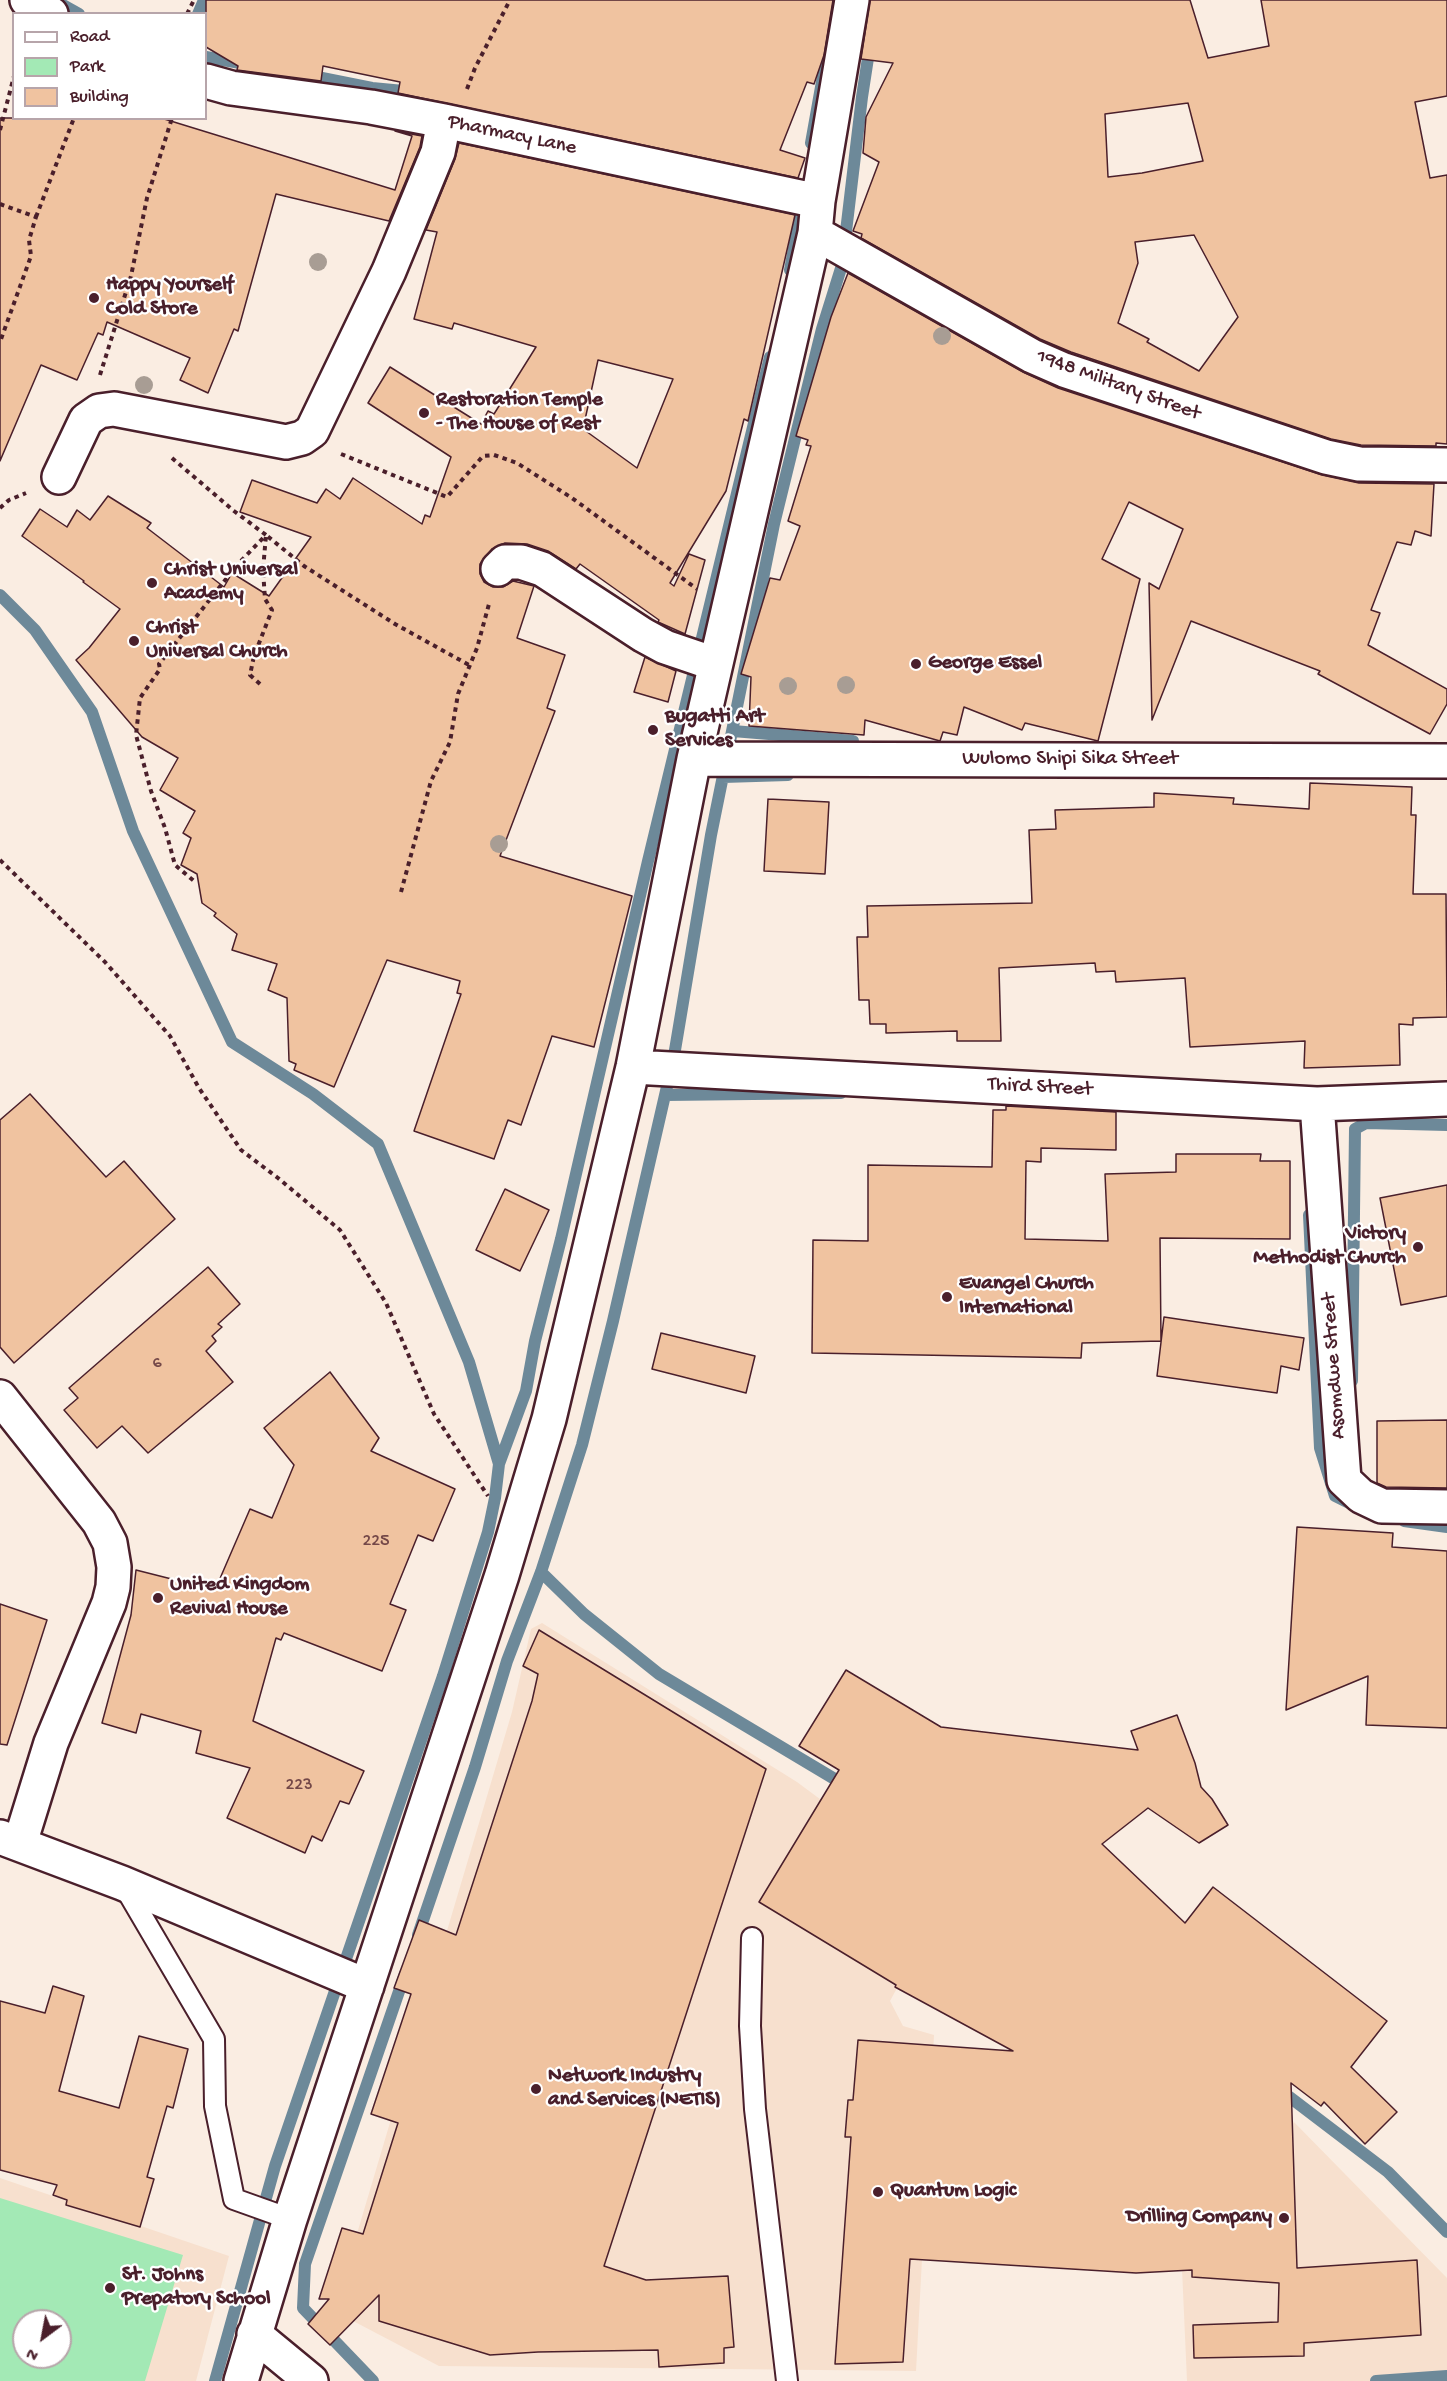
<!DOCTYPE html>
<html>
<head>
<meta charset="utf-8">
<style>
	body { margin:0 }
	#map { position:relative; width:1447px; height:2381px; overflow:hidden; background:#faede2; font-family:"Gochi Hand",sans-serif }
	canvas { display:block }
	.legend { position:absolute; left:12px; top:12px; width:195px; height:108px; box-sizing:border-box; background:#fff; border:2px solid #b7a5aa; margin:0; padding:8px 10px; list-style:none; font-size:18px; color:#4a1f2b }
	.legend li { display:flex; align-items:center; gap:12px; height:30px }
	.legend b { width:30px; border:2px solid #b7a5aa }
	.north { position:absolute; left:12px; top:2309px; width:60px; height:60px; box-sizing:border-box; background:#fff; border:2px solid #b7a5aa; border-radius:50%; rotate:212deg; font-size:16px; font-weight:700; line-height:24px; text-align:center; color:#4a1f2b }
	.north::after { content:''; display:block; margin:auto; width:21px; height:27px; background:#4a1f2b; clip-path:polygon(50% 0,100% 100%,50% 72%,0 100%) }
</style>
</head>
<body>
<div id="map">
<canvas width="1447" height="2381"></canvas>
<ul class="legend">
<li><b style="height:8px;background:#fff"></b>Road</li>
<li><b style="height:16px;background:#a3e9b5"></b>Park</li>
<li><b style="height:16px;background:#f0c3a0"></b>Building</li>
</ul>
<div class="north">N</div>
</div>
<script>
const ctx = document.querySelector('canvas').getContext('2d');
ctx.lineJoin = 'round';
function fillPath(path, color) { ctx.fillStyle = color; ctx.fill(path, 'evenodd'); }
const poly = rows => new Path2D(rows.map(r => 'M' + r).join(''));
function trace(path, color, width, dash) { ctx.strokeStyle = color; ctx.lineWidth = width; ctx.lineCap = dash ? 'butt' : 'round'; ctx.setLineDash(dash || []); ctx.stroke(path); }
function drawText(font, color, halo, rows, align = 'center') {
  ctx.font = font + ' "Gochi Hand",sans-serif'; ctx.lineWidth = 4.5; ctx.setLineDash([]); ctx.textBaseline = 'middle'; ctx.strokeStyle = halo; ctx.fillStyle = color; for (const [text, x, y, turn = 0] of rows) {
    ctx.save(); ctx.translate(x, y); ctx.rotate((+turn || 0) * Math.PI / 180); ctx.textAlign = isNaN(turn) ? turn : align; if (halo) ctx.strokeText(text, 0, 0); ctx.fillText(text, 0, 0); ctx.restore();
  }
}
fillPath(poly([
	[542,1623,797,1782,948,1894,890,2001,903,2026,934,2035,916,2371,439,2366,334,2311,512,1712,531,1629],
	[1250,2085,1292,2120,1447,2278,1447,2381,1187,2381,1176,2134],
	[0,2178,229,2256,196,2381,0,2381],
	[24,2321,60,2321,60,2357,24,2357]
]), '#f7e0ce');
fillPath(poly([
	[0,2198,183,2255,145,2381,0,2381],
	[24,2321,60,2321,60,2357,24,2357]
]), '#a3e9b5');
trace(poly([
	[54,0,79,14],
	[198,14,204,0],
	[206,57,246,64],
	[307,75,372,88,414,92],
	[811,143,826,59,832,0],
	[790,270,803,199],
	[0,595,35,630,92,712,133,831,232,1042,313,1094,378,1144,469,1362,499,1464],
	[733,731,853,741],
	[723,777,788,775],
	[665,1095,841,1093],
	[1309,1215,1320,1448,1335,1496,1353,1505],
	[1352,1381,1355,1129,1366,1123,1447,1125],
	[1404,1521,1447,1527],
	[541,1572,584,1614,659,1674,848,1787],
	[418,1935,475,1767,507,1661,541,1572,582,1445,613,1321,674,1056,711,835,774,524,822,329,842,265,862,97,870,45],
	[1279,2089,1388,2172,1447,2232],
	[215,2381,275,2166,443,1676,488,1532,495,1498,499,1464,526,1391,535,1341,561,1239,648,861,770,357],
	[373,2381,303,2308,305,2264,405,1974],
	[1376,2381,1447,2376]
]), '#6d8999', 12);
const building = poly([
	[206,0,833,0,824,55,814,84,807,82,780,150,805,158,798,178,398,93,400,82,323,66,321,81,237,70,238,66,206,47,206,0],
	[870,0,1190,0,1208,58,1269,46,1261,0,1447,0,1447,96,1415,102,1430,178,1447,175,1447,444,1436,443,1436,446,1361,445,1331,439,1071,352,1040,339,861,238,862,234,853,231,879,162,863,153,866,117,893,63,861,59,870,0],
	[1188,103,1203,161,1142,173,1108,177,1105,114,1188,103],
	[1194,235,1238,317,1199,371,1147,342,1149,339,1118,323,1138,263,1135,242,1194,235],
	[0,118,161,118,395,190,412,136,395,131,422,136,420,147,389,221,276,194,238,331,234,329,208,393,180,380,190,358,107,322,103,335,98,333,77,380,41,365,0,461,0,118],
	[459,143,795,215,748,421,744,419,726,491,670,583,674,586,689,554,705,560,685,634,658,622,659,620,580,564,576,569,548,551,527,544,505,543,492,549,480,564,480,574,484,582,493,587,503,587,513,581,534,586,517,638,565,655,547,708,555,711,500,856,632,896,594,1047,552,1036,521,1125,508,1120,494,1159,414,1131,461,994,457,993,460,981,387,960,334,1087,294,1070,296,1064,289,1061,287,998,268,990,277,964,232,950,237,934,214,916,216,913,202,903,197,874,181,865,191,838,183,833,195,811,160,790,178,758,142,737,76,660,89,648,120,609,83,582,84,581,22,536,40,509,67,527,77,510,90,520,108,496,151,523,147,528,224,587,232,573,269,596,311,537,240,512,252,480,317,503,326,489,340,499,353,478,422,524,425,515,430,517,451,457,368,403,390,367,481,424,488,411,494,414,536,347,454,323,452,329,414,319,437,232,426,230,455,159,459,143],
	[598,360,673,379,637,468,583,429,598,360],
	[848,273,1023,372,1058,388,1322,475,1359,483,1434,484,1431,536,1415,531,1411,545,1397,542,1371,610,1380,613,1368,645,1447,689,1447,704,1430,734,1318,674,1320,671,1191,621,1152,720,1149,583,1159,589,1183,529,1129,502,1102,559,1140,579,1098,741,1025,723,1022,730,964,707,957,735,943,732,940,741,865,720,864,735,749,726,751,677,741,674,770,578,780,580,800,526,788,521,811,446,806,445,808,440,796,436,831,317,848,273],
	[645,657,676,671,668,702,634,692,645,657],
	[1310,783,1412,787,1411,815,1416,815,1413,894,1446,894,1447,1017,1413,1018,1413,1025,1399,1024,1400,1065,1304,1068,1305,1041,1190,1047,1185,978,1116,982,1115,971,1096,972,1095,963,999,968,1001,1041,957,1041,957,1031,886,1033,886,1024,870,1024,869,1000,859,1000,857,937,868,937,867,906,1032,903,1029,830,1056,829,1055,810,1154,807,1154,793,1234,798,1233,804,1309,809,1310,783],
	[768,799,829,802,825,874,764,871,768,799],
	[30,1094,106,1177,124,1161,175,1219,14,1363,0,1347,0,1120,30,1094],
	[1006,1106,1116,1112,1116,1150,1041,1148,1041,1162,1026,1161,1025,1239,1108,1241,1105,1174,1176,1172,1176,1154,1261,1154,1260,1161,1290,1161,1290,1239,1160,1238,1161,1341,1082,1343,1081,1358,812,1353,813,1240,868,1241,868,1165,992,1167,993,1110,1006,1110,1006,1106],
	[1447,1185,1447,1296,1401,1305,1380,1198,1447,1185],
	[505,1189,549,1210,520,1271,476,1250,505,1189],
	[208,1267,240,1304,218,1324,222,1327,212,1336,216,1341,206,1351,233,1382,148,1453,122,1426,97,1448,64,1410,78,1398,69,1388,208,1267],
	[1164,1317,1304,1338,1299,1370,1281,1366,1277,1393,1157,1376,1164,1317],
	[661,1333,755,1356,746,1393,652,1369,661,1333],
	[330,1372,379,1438,371,1451,455,1489,433,1541,418,1535,390,1604,406,1610,382,1671,284,1633,281,1640,276,1638,253,1721,364,1771,349,1804,340,1801,322,1841,312,1836,305,1853,227,1818,250,1768,196,1753,201,1731,141,1714,136,1733,102,1723,131,1615,136,1570,215,1590,250,1509,272,1518,294,1465,264,1428,330,1372],
	[1447,1420,1447,1488,1386,1487,1377,1483,1377,1421,1447,1420],
	[1297,1527,1393,1533,1392,1547,1447,1551,1447,1728,1366,1725,1368,1676,1286,1710,1297,1527],
	[0,1604,47,1620,7,1745,0,1744,0,1604],
	[539,1630,766,1769,604,2266,646,2280,728,2276,734,2347,724,2348,724,2363,659,2367,658,2350,538,2352,490,2355,379,2321,379,2295,330,2345,308,2324,329,2299,319,2299,342,2228,363,2234,398,2123,371,2114,411,1994,394,1988,419,1920,456,1935,532,1701,538,1674,523,1666,539,1630],
	[846,1670,941,1727,1138,1750,1131,1731,1177,1715,1195,1763,1201,1787,1212,1799,1228,1825,1199,1843,1148,1808,1102,1844,1185,1923,1213,1887,1387,2021,1351,2067,1397,2112,1365,2144,1324,2102,1321,2106,1291,2083,1297,2268,1417,2260,1421,2335,1304,2343,1304,2356,1194,2358,1193,2325,1278,2322,1279,2283,1192,2277,1192,2270,1136,2273,910,2259,903,2362,835,2364,851,2137,845,2137,848,2100,853,2100,858,2040,1013,2051,895,1987,896,1985,759,1902,839,1770,799,1746,846,1670],
	[53,1986,84,1996,59,2091,119,2108,139,2036,188,2049,173,2108,167,2106,147,2177,154,2179,140,2227,66,2205,67,2200,53,2195,57,2185,0,2170,0,2001,45,2013,53,1986]
]);
fillPath(building, '#f0c3a0');
trace(building, '#4a1f2b', 1.5);
const service = poly([
	[123,1884,214,2039,215,2106,234,2199,290,2219],
	[752,1938,750,2026,755,2109,787,2381]
]);
const minor = poly([
	[27,0,51,14],
	[206,81,231,88,371,107,444,121,818,201],
	[815,233,1032,356,1064,370,1326,457,1359,464,1447,465],
	[59,477,86,420,99,411,114,409,286,442,302,438,312,431,389,271,438,152,444,121],
	[498,569,505,562,521,562,542,569,643,635,665,647,715,664],
	[694,759,1447,761],
	[633,1067,1317,1104,1447,1099],
	[1317,1104,1344,1480,1361,1496,1382,1506,1447,1507],
	[0,1397,99,1522,110,1543,114,1567,113,1587,109,1603,51,1743,20,1843],
	[0,1837,122,1883,367,1986],
	[254,2334,311,2381],
	[241,2381,290,2219,502,1575,549,1419,633,1067,694,759,815,233,818,201,852,0]
]);
trace(service, '#4a1f2b', 24);
trace(minor, '#4a1f2b', 38);
trace(poly([
	[187,14,194,0],
	[467,89,475,68,510,0],
	[0,130,14,76],
	[0,204,36,217,29,240,31,256,0,342],
	[36,217,74,118],
	[100,375,131,276,147,198,172,118],
	[341,454,447,497,483,456,494,455,517,463,572,498,697,589],
	[172,458,234,511,266,535,237,565,159,664,160,669,140,698,136,735,151,791,165,828,175,865,194,881],
	[0,508,9,500,26,493],
	[260,684,250,675,254,656,272,610,265,599,263,570,266,535,304,566,395,624,469,665],
	[0,860,105,962,170,1036,199,1088,241,1150,278,1178,340,1230,386,1303,434,1414,488,1496],
	[401,892,431,781,450,742,458,694,477,648,489,604]
]), '#4a1f2b', 4, [4.5, 4.5]);
trace(service, '#fff', 20);
trace(minor, '#fff', 33);
ctx.fillStyle = '#a89d94';
for (const [x, y] of [
	[318,262],
	[942,336],
	[144,385],
	[846,685],
	[788,686],
	[499,844]
]) { ctx.beginPath(); ctx.arc(x, y, 9, 0, 2 * Math.PI); ctx.fill(); }
for (const [x, y, r, color] of [
	[94,298,6,"#4a1f2b"],
	[424,413,6,"#4a1f2b"],
	[152,583,6,"#4a1f2b"],
	[134,641,6,"#4a1f2b"],
	[916,664,6,"#4a1f2b"],
	[653,730,6,"#4a1f2b"],
	[1418,1247,6,"#4a1f2b"],
	[947,1297,6,"#4a1f2b"],
	[158,1598,6,"#4a1f2b"],
	[536,2089,6,"#4a1f2b"],
	[878,2192,6,"#4a1f2b"],
	[1284,2218,6,"#4a1f2b"],
	[110,2288,6,"#4a1f2b"]
]) { const dot = new Path2D(); dot.arc(x, y, r, 0, 2 * Math.PI); ctx.fillStyle = color; ctx.fill(dot); trace(dot, '#fff', 2); }
drawText('18px', '#744848', null, [
	["6",157,1364],
	["225",376,1542],
	["223",299,1786]
]);
drawText('21px', '#4a1f2b', '#fff', [
	["Pharmacy Lane",512,136,12],
	["1948 Military Street",1118,386,20],
	["Wulomo Shipi Sika Street",1070,760],
	["Third Street",1040,1088,3],
	["Asomdwe Street",1335,1366,-94]
]);
drawText('bold 21px', '#4a1f2b', '#fff', [
	["Happy Yourself",106,286],
	["Cold Store",106,310],
	["Restoration Temple",436,401],
	["- The House of Rest",436,425],
	["Christ Universal",164,571],
	["Academy",164,595],
	["Christ",146,629],
	["Universal Church",146,653],
	["George Essel",928,664],
	["Bugatti Art",665,718],
	["Services",665,742],
	["Victory",1406,1235,"right"],
	["Methodist Church",1406,1259,"right"],
	["Evangel Church",959,1285],
	["International",959,1309],
	["United Kingdom",170,1586],
	["Revival House",170,1610],
	["Network Industry",548,2077],
	["and Services (NETIS)",548,2101],
	["Quantum Logic",890,2192],
	["Drilling Company",1272,2218,"right"],
	["St. Johns",122,2276],
	["Prepatory School",122,2300]
], 'left');
</script>
</body>
</html>
